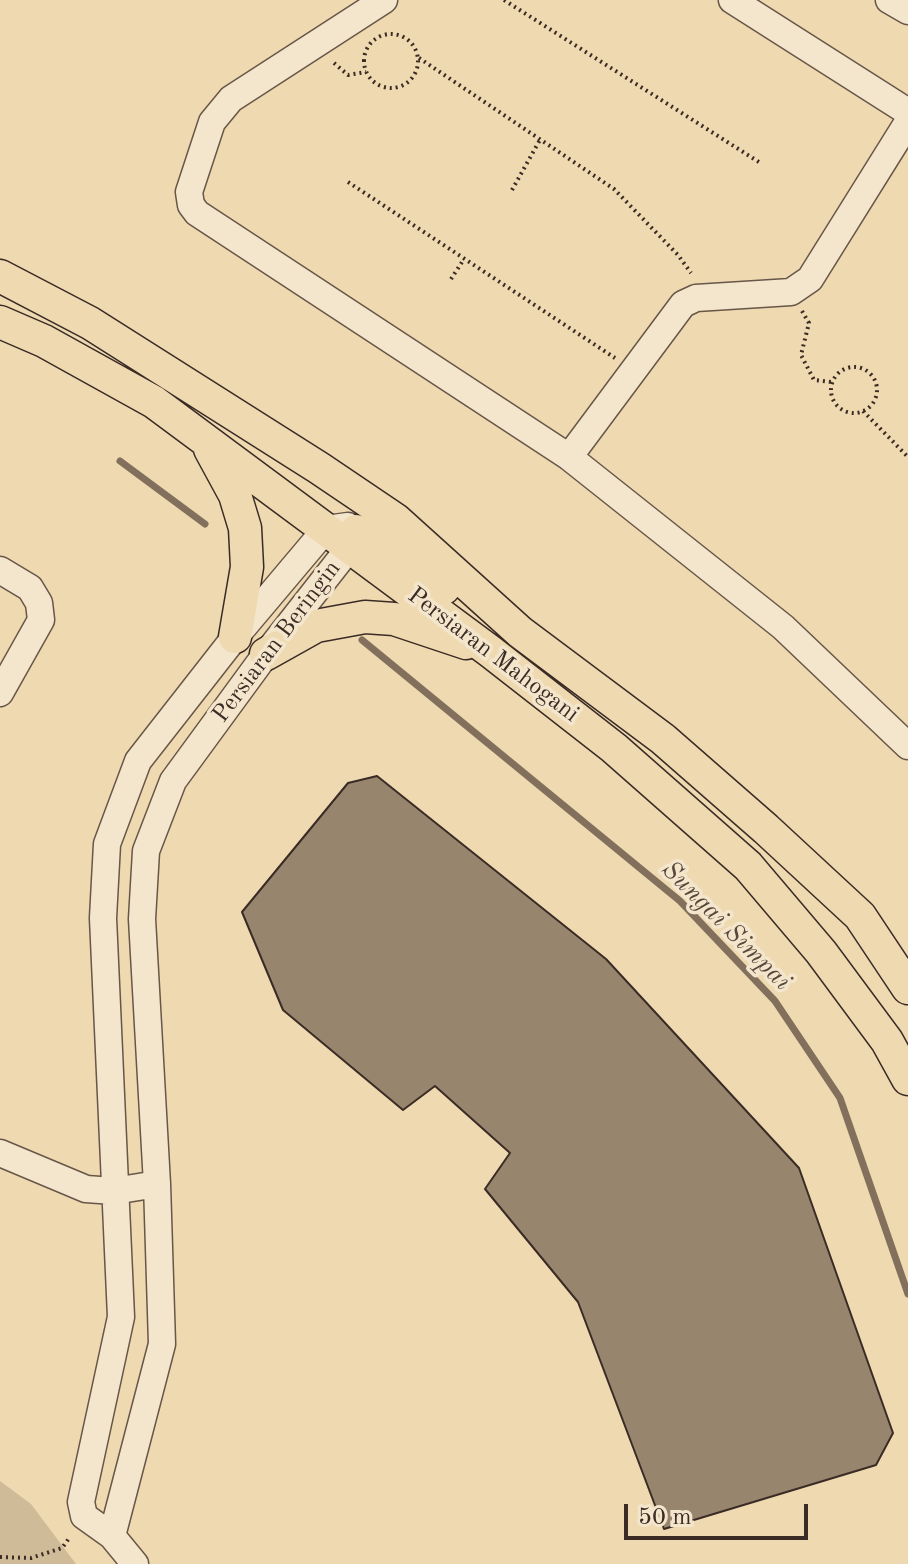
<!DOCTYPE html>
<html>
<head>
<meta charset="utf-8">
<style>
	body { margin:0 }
	#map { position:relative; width:908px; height:1564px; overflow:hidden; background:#eed9b1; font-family:"Old Standard TT",serif }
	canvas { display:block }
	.scale { position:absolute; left:624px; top:1504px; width:184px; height:36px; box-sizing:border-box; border:4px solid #3b2b25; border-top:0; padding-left:10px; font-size:24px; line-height:28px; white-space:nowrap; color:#3b2b25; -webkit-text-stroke:6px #f4e6cc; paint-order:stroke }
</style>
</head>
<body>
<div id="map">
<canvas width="908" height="1564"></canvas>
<div class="scale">50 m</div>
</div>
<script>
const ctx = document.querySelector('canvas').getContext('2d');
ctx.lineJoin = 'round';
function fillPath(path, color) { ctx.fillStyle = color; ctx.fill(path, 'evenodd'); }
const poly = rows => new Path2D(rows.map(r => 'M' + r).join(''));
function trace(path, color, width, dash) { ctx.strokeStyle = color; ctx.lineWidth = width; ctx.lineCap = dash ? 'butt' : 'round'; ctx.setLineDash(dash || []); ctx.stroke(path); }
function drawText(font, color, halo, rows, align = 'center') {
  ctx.font = font + ' "Old Standard TT",serif'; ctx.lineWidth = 7; ctx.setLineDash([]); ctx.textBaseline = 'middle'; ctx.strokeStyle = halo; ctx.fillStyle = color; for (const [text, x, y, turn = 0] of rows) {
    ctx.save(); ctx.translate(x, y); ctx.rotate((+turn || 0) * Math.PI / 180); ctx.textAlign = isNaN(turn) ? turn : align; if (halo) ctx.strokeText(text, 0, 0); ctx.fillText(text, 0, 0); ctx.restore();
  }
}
fillPath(poly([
	[0,1481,31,1504,76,1564,0,1564]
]), '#d0bb99');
trace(poly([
	[120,461,205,524],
	[362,640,680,901,775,1001,840,1098,908,1294]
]), '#82705c', 7);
const building = poly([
	[377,776,606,959,799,1168,893,1433,876,1465,664,1529,578,1302,485,1189,510,1153,435,1086,403,1110,283,1010,242,912,348,783,377,776]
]);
fillPath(building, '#98856e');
trace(building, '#3b2b25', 2);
const minor = poly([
	[384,0,231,99,212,122,189,192,191,205,197,213,569,457,783,627,908,746],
	[732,0,908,112],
	[889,0,908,11],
	[569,457,683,304,696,298,791,292,810,279,908,122],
	[0,570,30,588,39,603,41,620,0,693],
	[0,1153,86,1189,114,1191,157,1184],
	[112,1536,162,1344,157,1184,142,919,146,851,173,781,266,654,350,547,348,526,326,529,235,637,138,761,107,844,103,918,121,1317,81,1502,84,1516,112,1536,135,1564]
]);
const major = poly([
	[0,276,90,323,319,468,396,520,520,632,663,739,766,829,860,916,908,988],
	[0,322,44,341,154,402,491,652,614,748,748,866,821,952,887,1041,908,1079],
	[210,449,235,495,245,528,247,567,235,637],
	[356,531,393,551,444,588],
	[266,654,316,626,365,617,394,619,466,643]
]);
trace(minor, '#685648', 29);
trace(major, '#3b2b25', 35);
trace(poly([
	[504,0,762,164],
	'364 61a27 27 0 1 1 54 0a27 27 0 1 1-54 0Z',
	[419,58,614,189,678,255,691,273],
	[334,63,348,75,366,72],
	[348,182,615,358],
	[512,190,541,138],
	[451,279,464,259],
	[802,311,809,323,801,355,814,380,832,382],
	'831 390a23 23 0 1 1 46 0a23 23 0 1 1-46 0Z',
	[863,411,908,457],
	[0,1557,31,1558,62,1548,70,1537]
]), '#3b2b25', 4, [2, 4]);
trace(minor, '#f4e6cc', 26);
trace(major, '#eed9b1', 32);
drawText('24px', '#3b2b25', '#f4e6cc', [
	["Persiaran Beringin",277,642,-53],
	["Persiaran Mahogani",493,655,37]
]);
drawText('italic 26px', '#58483c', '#f4e6cc', [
	["Sungai Simpai",726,926,45]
]);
</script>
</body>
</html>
